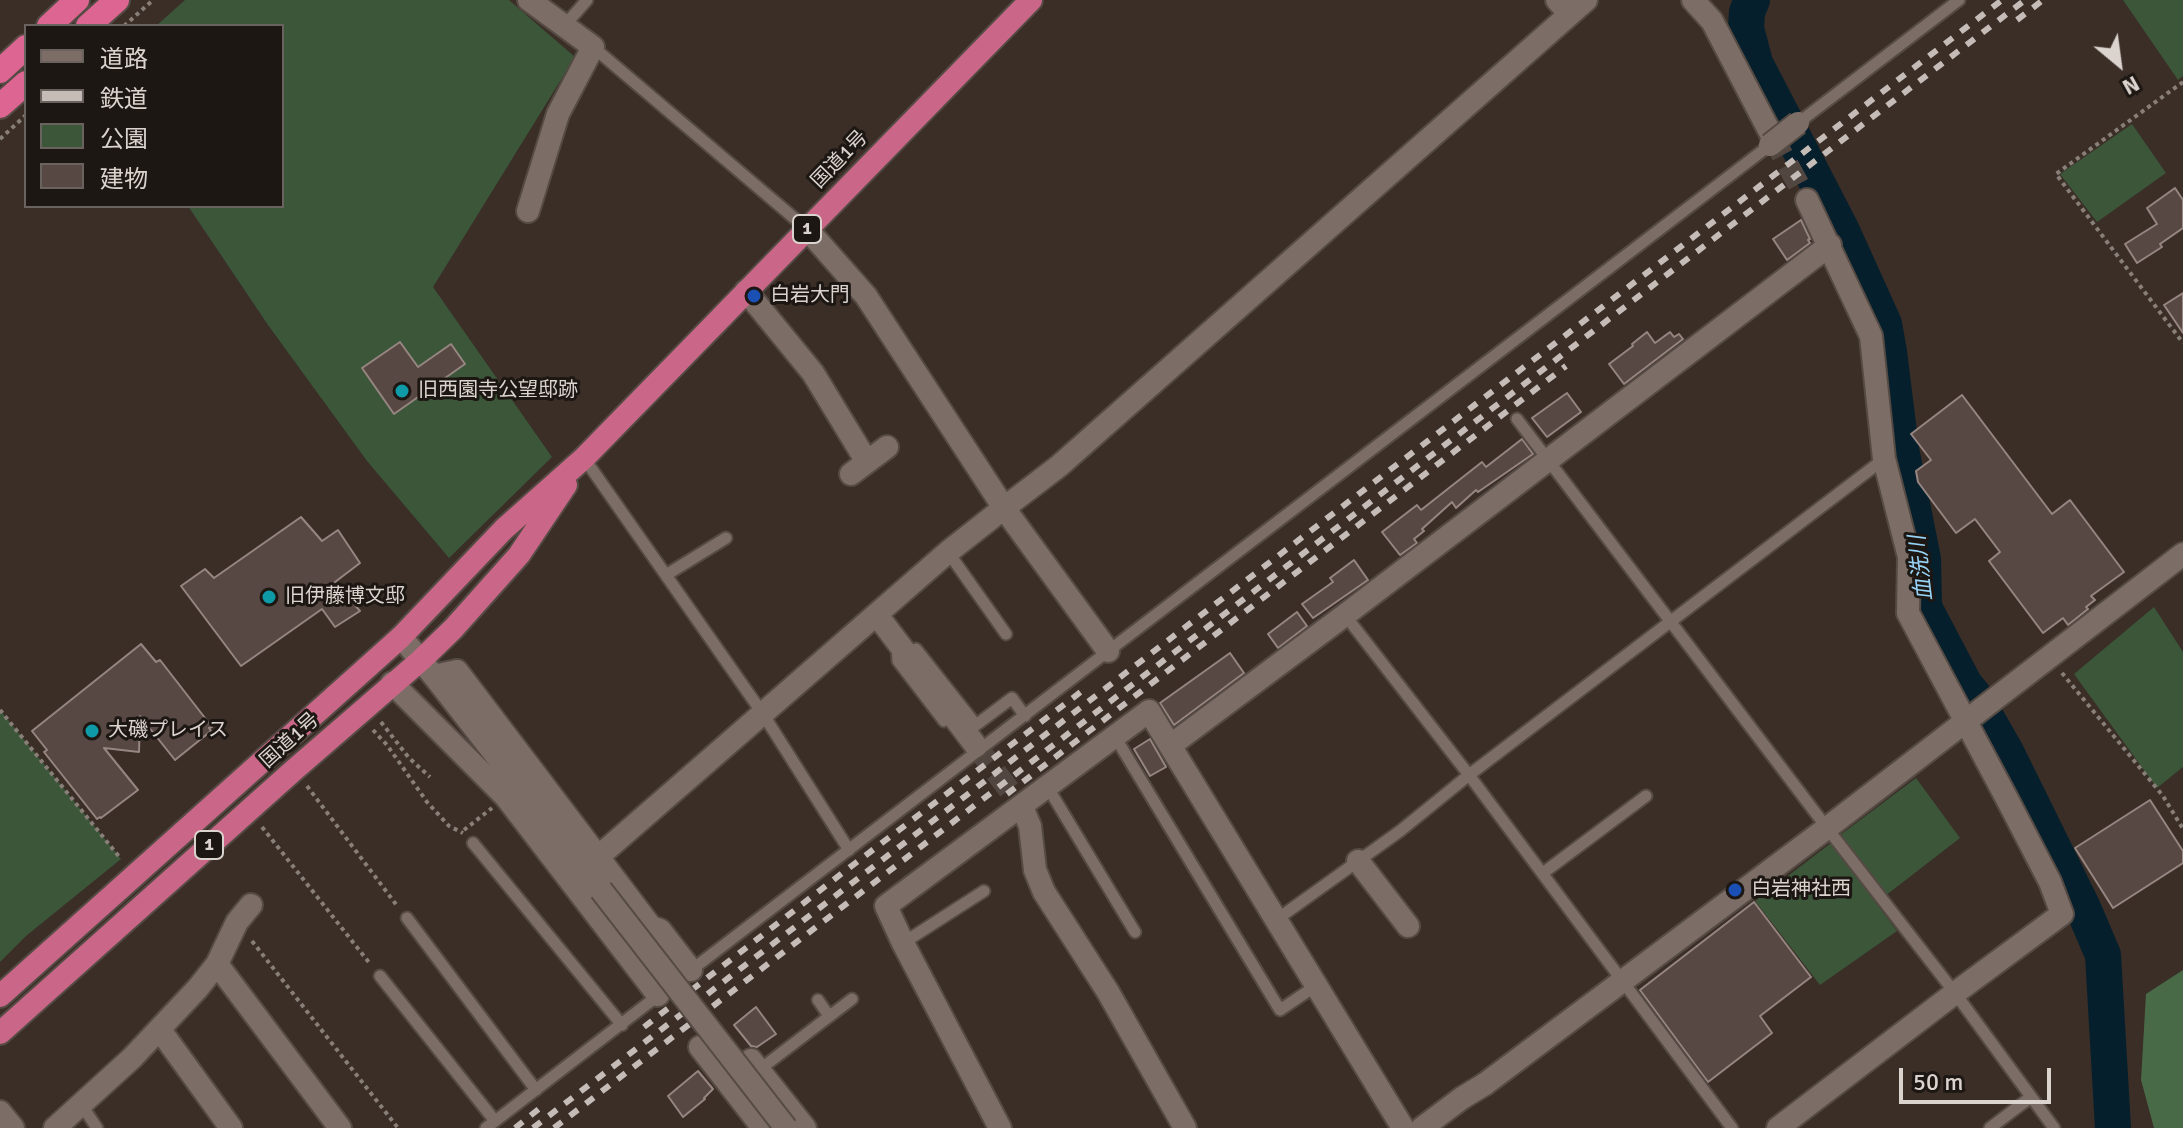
<!DOCTYPE html>
<html>
<head>
<meta charset="utf-8">
<style>
	body { margin:0 }
	#map { position:relative; width:2183px; height:1128px; overflow:hidden; background:#3a2e27; font-family:Signika,"Noto Sans JP",sans-serif }
	canvas { display:block }
	.legend { position:absolute; left:24px; top:24px; width:260px; height:184px; box-sizing:border-box; background:#1d1714; border:2px solid #69625e; margin:0; padding:10px 14px; list-style:none; font-size:24px; color:#dbd3ce }
	.legend li { display:flex; align-items:center; gap:16px; height:40px }
	.legend b { width:40px; border:2px solid #69625e }
	.north { position:absolute; left:2079px; top:24px; width:80px; height:80px; -webkit-text-stroke:6px #1d1714; paint-order:stroke; rotate:151deg; font-size:22px; font-weight:700; line-height:32px; text-align:center; color:#dbd3ce }
	.north::after { content:''; display:block; margin:auto; width:28px; height:36px; background:#dbd3ce; clip-path:polygon(50% 0,100% 100%,50% 72%,0 100%) }
	.scale { position:absolute; left:1899px; top:1068px; width:152px; height:36px; box-sizing:border-box; border:4px solid #dbd3ce; border-top:0; padding-left:10px; font-size:24px; line-height:28px; white-space:nowrap; color:#dbd3ce; -webkit-text-stroke:6px #1d1714; paint-order:stroke }
</style>
</head>
<body>
<div id="map">
<canvas width="2183" height="1128"></canvas>
<ul class="legend">
<li><b style="height:10px;background:#7c6e66"></b>道路</li>
<li><b style="height:10px;background:#c5bcb7"></b>鉄道</li>
<li><b style="height:22px;background:#3b5639"></b>公園</li>
<li><b style="height:22px;background:#574843"></b>建物</li>
</ul>
<div class="north">N</div>
<div class="scale">50 m</div>
</div>
<script>
const ctx = document.querySelector('canvas').getContext('2d');
ctx.lineJoin = 'round';
function fillPath(path, color) { ctx.fillStyle = color; ctx.fill(path, 'evenodd'); }
const poly = rows => new Path2D(rows.map(r => 'M' + r).join(''));
function trace(path, color, width, dash) { ctx.strokeStyle = color; ctx.lineWidth = width; ctx.lineCap = dash ? 'butt' : 'round'; ctx.setLineDash(dash || []); ctx.stroke(path); }
function drawText(font, color, halo, rows, align = 'center') {
  ctx.font = font + ' Signika,"Noto Sans JP",sans-serif'; ctx.lineWidth = 6; ctx.setLineDash([]); ctx.textBaseline = 'middle'; ctx.strokeStyle = halo; ctx.fillStyle = color; for (const [text, x, y, turn = 0] of rows) {
    ctx.save(); ctx.translate(x, y); ctx.rotate((+turn || 0) * Math.PI / 180); ctx.textAlign = isNaN(turn) ? turn : align; if (halo) ctx.strokeText(text, 0, 0); ctx.fillText(text, 0, 0); ctx.restore();
  }
}
fillPath(poly([
	[185,0,509,0,575,57,433,287,552,457,449,558,367,461,268,325,188,206,282,206,282,26,156,26],
	[2123,0,2183,0,2183,76,2178,80],
	[2132,124,2166,173,2097,222,2060,174],
	[2154,607,2183,652,2183,767,2157,788,2074,674],
	[0,710,121,859,26,936,0,962],
	[1916,778,1960,838,1885,896,1839,836],
	[1831,843,1897,931,1820,985,1755,901]
]), '#3b5639');
fillPath(poly([
	[2183,970,2183,1128,2154,1128,2141,1080,2146,994]
]), '#496a47');
trace(poly([
	[1752,0,1747,12,1746,28,1755,63,1841,229,1884,324,1889,352,1901,449,1923,559,1924,607,1965,685,1974,696,2006,752,2083,908,2103,955,2113,1128]
]), '#051f2c', 36);
const building = poly([
	[2175,188,2183,200,2183,228,2160,244,2162,247,2137,263,2125,244,2157,224,2147,208,2175,188],
	[1801,220,1810,239,1808,240,1810,243,1787,260,1773,239,1801,220],
	[2183,293,2183,333,2164,305,2183,293],
	[1647,332,1655,343,1670,332,1674,337,1679,334,1683,339,1624,384,1609,364,1633,346,1632,344,1647,332],
	[400,342,418,367,451,344,465,364,394,414,362,368,400,342],
	[1567,393,1581,412,1547,437,1532,418,1567,393],
	[1962,395,2052,514,2070,500,2124,572,2091,596,2095,600,2086,607,2088,609,2068,625,2063,618,2043,633,1989,561,2000,552,1975,519,1956,533,1918,482,1916,471,1931,460,1911,434,1962,395],
	[1522,439,1533,454,1478,492,1476,490,1456,508,1452,502,1422,529,1424,531,1414,539,1417,543,1400,555,1382,532,1417,505,1421,510,1482,462,1486,467,1522,439],
	[301,517,322,541,338,530,360,563,335,582,360,611,335,627,322,609,241,666,181,586,205,569,214,578,301,517],
	[1354,560,1368,580,1313,618,1302,604,1333,582,1330,578,1354,560],
	[1297,612,1307,626,1278,648,1268,634,1297,612],
	[141,644,156,662,160,660,212,727,209,728,211,731,175,760,140,716,139,752,104,748,138,790,101,818,100,817,97,819,44,752,47,750,32,731,141,644],
	[1230,653,1244,673,1174,725,1160,703,1230,653],
	[1150,739,1166,767,1150,776,1134,749,1150,739],
	[2150,800,2183,851,2183,863,2113,908,2075,848,2150,800],
	[1754,902,1811,977,1760,1016,1772,1033,1708,1082,1640,990,1754,902],
	[756,1007,776,1034,757,1047,751,1046,734,1025,756,1007],
	[698,1071,713,1089,704,1098,705,1099,683,1117,668,1096,698,1071]
]);
fillPath(building, '#574843');
trace(building, '#968581', 2);
trace(poly([
	[1772,136,1807,200],
	[976,746,1022,807]
]), '#524740', 22, [22, 11]);
const service = poly([
	[565,25,587,0],
	[593,47,807,229],
	[1798,123,1959,0],
	[1517,419,1827,828,1955,993,2054,1128],
	[584,458,763,714,849,850],
	[948,552,1006,634],
	[666,575,726,538],
	[1345,615,1469,775,1732,1128],
	[897,646,898,661,944,721],
	[916,649,976,725,1012,698,1025,716],
	[1114,735,1280,1010,1317,985],
	[1047,786,1135,932],
	[473,843,622,1025],
	[1543,873,1646,796],
	[407,918,536,1090],
	[1276,920,1400,831,1469,775,1884,459],
	[903,943,984,891],
	[690,971,1770,145],
	[380,976,495,1121],
	[818,1000,829,1016],
	[759,1070,852,999],
	[81,1104,97,1128],
	[486,1128,660,994],
	[1990,1128,2031,1097]
]);
const minor = poly([
	[1557,0,1570,14],
	[1693,0,1712,21,1772,136],
	[528,211,558,114,593,47,529,0],
	[807,229,866,296,1004,508,1108,651],
	[746,291,813,373,867,462],
	[851,474,887,447],
	[877,615,976,746],
	[434,676,457,671,598,857,948,552,1004,508],
	[392,683,506,797,658,995],
	[1171,745,1345,615,1830,245],
	[1022,807,1030,826,1035,870,1044,892,1108,992,1185,1128],
	[598,857,651,927,660,930,691,970],
	[1358,861,1408,926],
	[217,964,340,1128],
	[160,1030,231,1128],
	[700,1047,763,1128],
	[751,1060,805,1128],
	[0,1112,13,1128],
	[55,1128,132,1058,198,988,217,964,237,922,251,905],
	[1000,1128,903,943,886,906,1149,711,1403,1128],
	[1422,1128,1462,1098,1485,1084],
	[1778,1128,1955,993,2062,914,2050,882,2007,799,1908,613,1909,557,1884,459,1871,336,1807,200]
]);
const tertiary = poly([
	[1004,508,1059,466,1586,0],
	[401,637,434,676,601,890],
	[1485,1084,1827,828,2183,554]
]);
const trunk = poly([
	[0,996,401,637,504,529,584,458,1031,0],
	[0,1033,294,770,421,660,453,629,519,555,566,485]
]);
const motorway = poly([
	[49,26,77,0],
	[88,26,117,0],
	[0,71,26,47],
	[0,106,26,83]
]);
trace(service, '#554b44', 15);
trace(minor, '#554b44', 26);
trace(tertiary, '#554b44', 26);
trace(trunk, '#554b44', 26);
trace(motorway, '#554b44', 28);
trace(poly([
	[124,26,153,0],
	[2183,82,2056,174,2183,343],
	[0,139,26,115],
	[2062,673,2163,796,2183,829],
	[0,710,121,859],
	[381,722,409,758,430,777],
	[373,730,387,745,427,802,449,826,463,833],
	[307,786,398,907],
	[262,827,371,965],
	[464,830,492,808],
	[252,941,398,1128]
]), '#897f79', 4, [4, 4]);
trace(service, '#7c6e66', 11);
trace(minor, '#7c6e66', 22);
trace(tertiary, '#7c6e66', 22);
trace(trunk, '#ca6788', 22);
trace(motorway, '#dd6591', 24);
trace(poly([
	[2017,20,2043,0],
	[1007,794,1566,366],
	[644,1027,845,871,1082,691],
	[515,1128,540,1108],
	[533,1128,2002,0],
	[554,1128,2025,0]
]), '#c5bcb7', 6, [10, 10]);
const minorBridge = poly([
	[1770,145,1798,123]
]);
const tertiaryBridge = poly([
	[601,890,786,1128]
]);
trace(minorBridge, '#554b44', 26, []);
trace(tertiaryBridge, '#554b44', 26, []);
trace(minorBridge, '#7c6e66', 22);
trace(tertiaryBridge, '#7c6e66', 22);
for (const [x, y, r, color] of [
	[754,296,8,"#1a4fb4"],
	[402,391,8,"#0f9aa8"],
	[269,597,8,"#0f9aa8"],
	[92,731,8,"#0f9aa8"],
	[1735,890,8,"#1a4fb4"]
]) { const dot = new Path2D(); dot.arc(x, y, r, 0, 2 * Math.PI); ctx.fillStyle = color; ctx.fill(dot); trace(dot, '#1d1714', 3); }
for (const [x, y, w] of [
	[807,229,28],
	[209,845,28]
]) { const box = new Path2D(); box.roundRect(x - w / 2, y - 14, w, 28, 6); ctx.fillStyle = '#1d1714'; ctx.fill(box); trace(box, '#dbd3ce', 2); }
drawText('bold 18px', '#dbd3ce', null, [
	["1",807,229],
	["1",209,845]
]);
drawText('20px', '#dbd3ce', '#1d1714', [
	["国道1号",840,160,-46],
	["国道1号",290,741,-42]
]);
drawText('20px', '#dbd3ce', '#1d1714', [
	["白岩大門",770,296],
	["旧西園寺公望邸跡",418,391],
	["旧伊藤博文邸",285,597],
	["大磯プレイス",108,731],
	["白岩神社西",1751,890]
], 'left');
drawText('italic 22px', '#97d3f6', '#1d1714', [
	["血洗川",1922,568,-97]
]);
</script>
</body>
</html>
